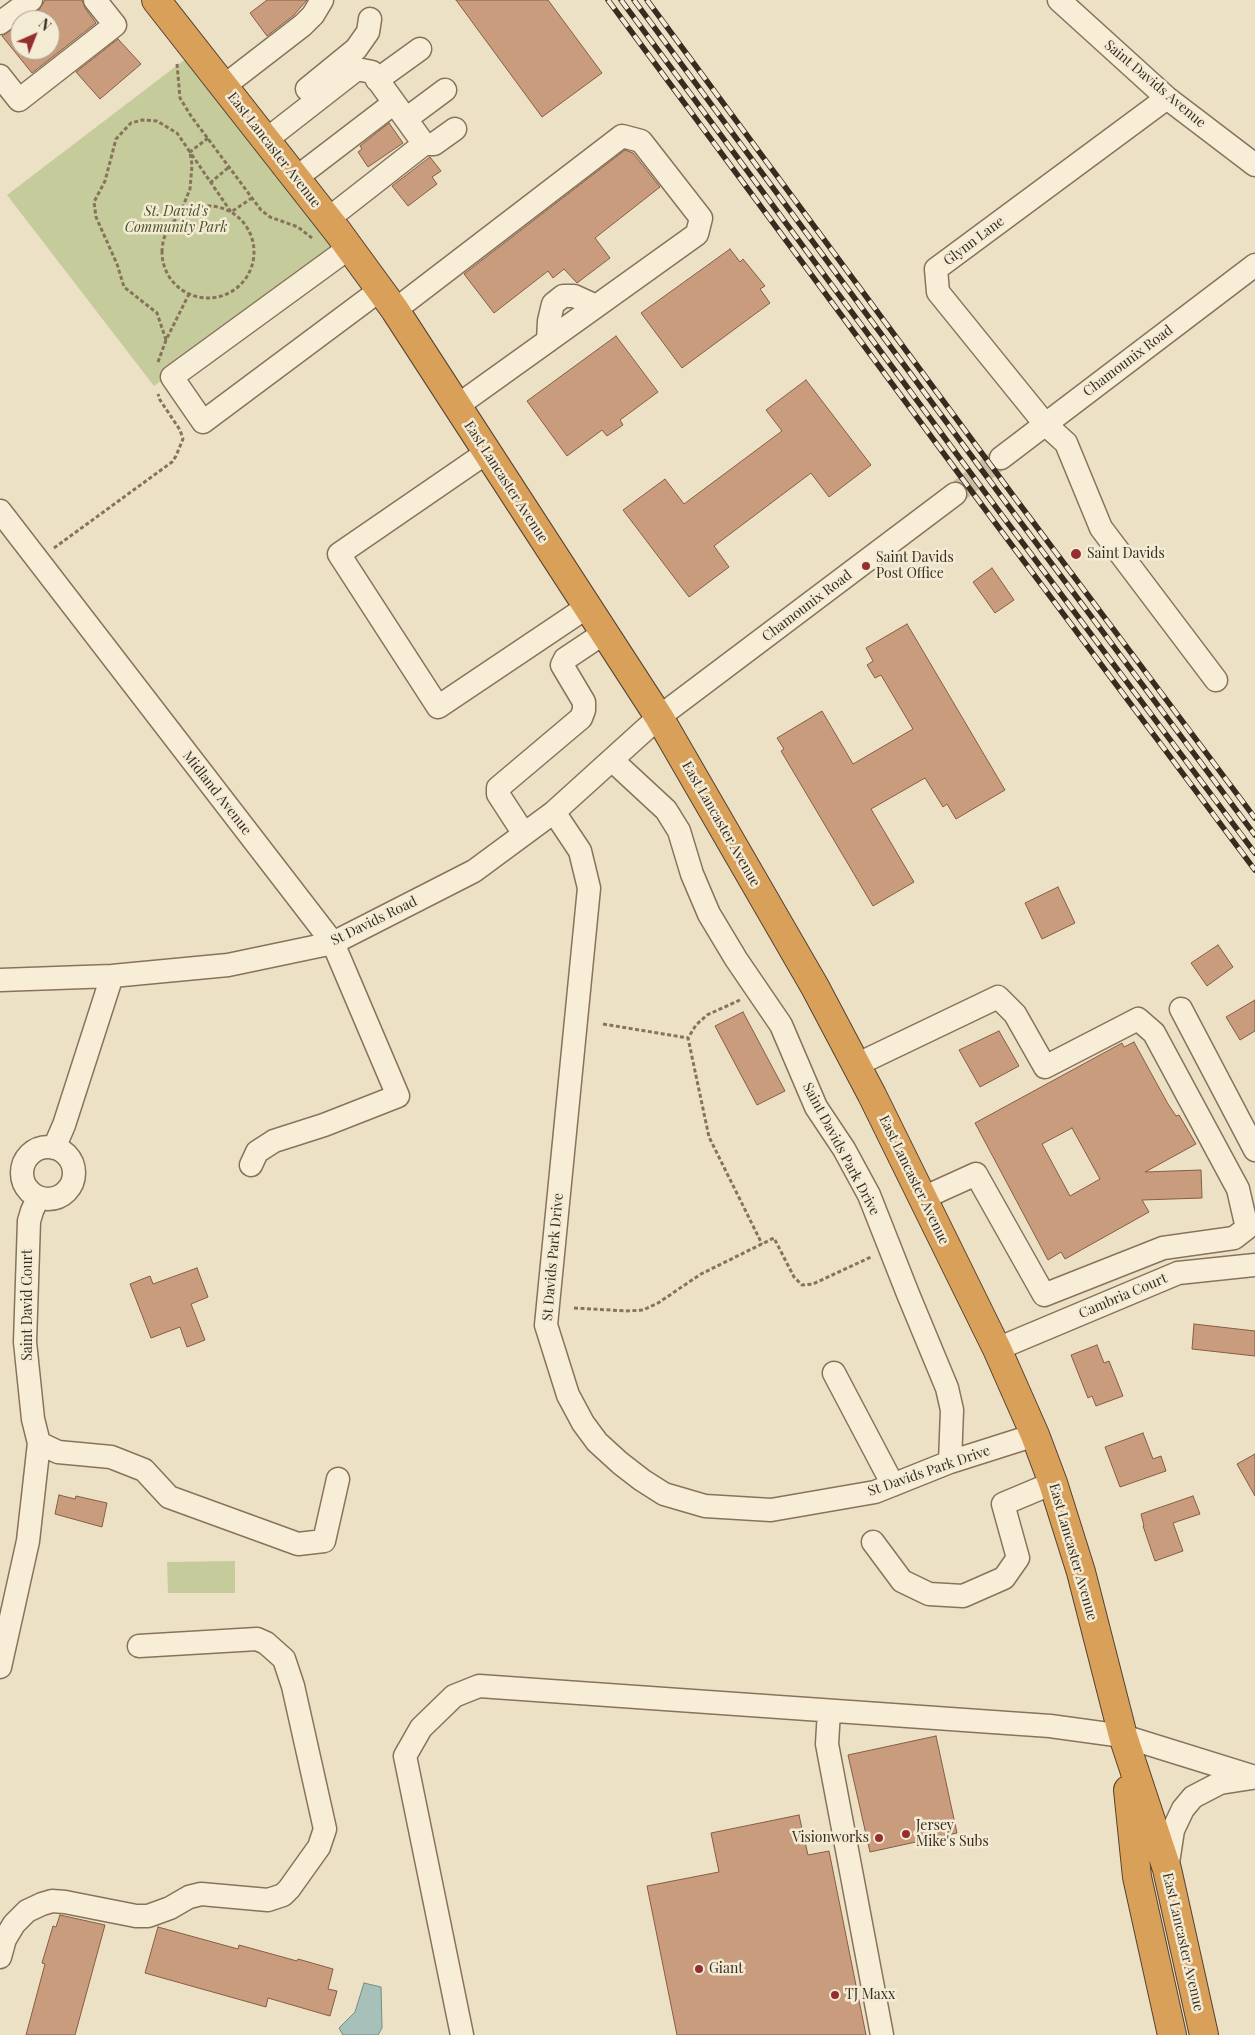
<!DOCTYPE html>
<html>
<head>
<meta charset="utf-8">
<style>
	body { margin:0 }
	#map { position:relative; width:1255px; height:2035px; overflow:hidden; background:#ede1c5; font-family:"Playfair Display",serif }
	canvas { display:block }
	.north { position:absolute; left:10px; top:10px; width:50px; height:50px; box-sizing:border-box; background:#f4ebd5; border:1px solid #a99e8c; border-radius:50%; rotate:44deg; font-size:14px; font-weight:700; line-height:20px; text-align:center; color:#382b1f }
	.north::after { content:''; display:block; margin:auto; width:18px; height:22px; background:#942e2f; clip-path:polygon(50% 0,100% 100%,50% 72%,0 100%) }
</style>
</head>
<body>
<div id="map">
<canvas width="1255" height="2035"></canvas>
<div class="north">N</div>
</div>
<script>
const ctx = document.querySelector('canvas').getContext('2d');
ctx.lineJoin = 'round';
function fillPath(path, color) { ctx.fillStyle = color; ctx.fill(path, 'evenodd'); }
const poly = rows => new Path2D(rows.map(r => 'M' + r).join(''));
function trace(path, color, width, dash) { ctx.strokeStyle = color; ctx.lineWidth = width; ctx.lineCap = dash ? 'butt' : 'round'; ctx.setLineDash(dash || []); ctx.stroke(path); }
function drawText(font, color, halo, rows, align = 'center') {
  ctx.font = font + ' "Playfair Display",serif'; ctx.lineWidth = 5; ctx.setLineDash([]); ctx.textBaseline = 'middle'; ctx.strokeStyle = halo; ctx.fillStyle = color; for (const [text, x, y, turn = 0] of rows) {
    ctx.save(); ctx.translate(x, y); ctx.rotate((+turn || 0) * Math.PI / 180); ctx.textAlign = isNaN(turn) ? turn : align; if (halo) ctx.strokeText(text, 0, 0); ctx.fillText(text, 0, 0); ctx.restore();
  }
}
fillPath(poly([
	[196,51,338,232,326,256,154,386,7,195],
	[235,1561,235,1593,168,1593,167,1562]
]), '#c5cb9a');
const water = poly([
	[364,1983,381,1987,382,2028,378,2035,343,2035,339,2028,355,2012,364,1983]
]);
fillPath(water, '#a7c0b9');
trace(water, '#6e8e86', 1);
const building = poly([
	[45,0,82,0,85,8,96,23,32,73,2,36,20,24,20,50,50,50,50,20,26,20,39,10,45,0],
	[267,0,307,0,294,15,267,36,250,13,267,0],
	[456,0,548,0,602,73,542,117,456,0],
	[118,39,141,64,100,99,76,72,118,39],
	[389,123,403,143,368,167,358,152,362,149,360,146,389,123],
	[625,150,633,153,660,187,595,238,610,258,577,283,564,269,553,278,548,271,494,313,464,274,625,150],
	[430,157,441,171,432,177,437,184,408,206,392,186,430,157],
	[730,249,740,262,743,259,765,286,760,289,770,303,682,368,641,313,730,249],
	[616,336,658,392,620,420,623,425,607,436,602,430,567,456,527,401,616,336],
	[806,380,871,465,829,497,811,473,714,546,729,567,689,597,623,510,665,479,684,504,782,431,766,410,806,380],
	[992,568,1014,600,995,613,973,582,992,568],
	[907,624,1005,790,956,819,947,804,943,807,925,778,871,809,914,882,873,906,781,751,784,749,777,738,822,711,853,764,913,729,881,675,875,678,867,665,873,661,866,648,907,624],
	[1058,887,1075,923,1042,939,1025,903,1058,887],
	[1218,945,1233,967,1207,986,1191,963,1218,945],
	[1255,1000,1255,1031,1240,1040,1226,1017,1255,1000],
	[743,1012,785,1091,757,1105,715,1026,743,1012],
	[999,1031,1019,1066,980,1087,959,1050,999,1031],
	[1134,1042,1168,1104,1176,1116,1179,1115,1196,1144,1145,1172,1201,1170,1202,1198,1142,1200,1149,1212,1065,1259,1061,1252,1048,1260,975,1123,1122,1043,1124,1047,1134,1042],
	[1072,1128,1100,1179,1070,1196,1042,1144,1072,1128],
	[197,1268,208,1297,191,1304,205,1340,187,1347,180,1327,151,1338,130,1284,150,1276,153,1284,197,1268],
	[1194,1324,1255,1331,1255,1356,1192,1349,1194,1324],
	[1097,1345,1104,1363,1109,1361,1123,1396,1096,1406,1092,1396,1088,1398,1071,1355,1097,1345],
	[1143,1433,1153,1459,1161,1456,1166,1471,1120,1487,1105,1447,1143,1433],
	[1255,1454,1255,1496,1237,1464,1255,1454],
	[59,1495,75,1499,76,1496,107,1503,102,1527,55,1514,59,1495],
	[1193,1496,1200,1514,1173,1523,1183,1551,1155,1561,1143,1526,1144,1526,1141,1514,1193,1496],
	[936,1736,957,1833,870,1852,848,1755,936,1736],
	[799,1815,808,1855,829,1851,866,2035,677,2035,647,1886,719,1872,711,1833,799,1815],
	[60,1915,105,1925,75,2035,26,2035,45,1964,42,1963,53,1926,56,1927,60,1915],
	[158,1927,238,1949,239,1945,297,1961,298,1959,333,1969,328,1989,337,1991,330,2016,268,1998,266,2007,145,1973,158,1927]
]);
fillPath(building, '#c99c7d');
trace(building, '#865d43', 1);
trace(poly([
	[955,494,1001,458]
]), '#c9bda4', 22, [22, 11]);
const minor = poly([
	[1059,0,1167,98,1255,165],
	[0,23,31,0],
	[0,76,19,100,115,25,95,0],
	[377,80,420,49],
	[224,86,303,25,313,15,322,0],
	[307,89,356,49,368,32,370,19],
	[1167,98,936,269,938,292,1045,424,1066,443,1101,528,1216,680],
	[406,119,445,90],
	[266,140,357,69,372,72,424,144,434,144,455,129],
	[296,178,394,103],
	[328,219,424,144],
	[349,248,172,377,203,422,380,290],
	[395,310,622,136,641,141,701,218,697,234,457,406],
	[548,341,549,321,553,304,563,296,574,296,596,306],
	[486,453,339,554,438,707,587,607],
	[1001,458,1255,265],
	[0,511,333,943,398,1096,324,1125,274,1141,257,1152,251,1165],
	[612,760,666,810,679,831,692,874,709,914,736,959,781,1025,816,1107,844,1149,869,1195,908,1294,947,1388,952,1410,950,1462],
	[554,812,580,851,589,888,546,1325,568,1395,583,1423,597,1442,620,1463,642,1480,664,1494,705,1506,771,1510,875,1492,950,1462,1035,1435],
	[524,834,498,794,498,788,581,718,584,710,584,702,562,665,565,659,604,633],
	[0,980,112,976,228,965,333,943,474,871,554,812,659,717,955,494],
	[1181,1009,1255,1150],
	[856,1065,998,997,1015,1014,1045,1067,1138,1019,1154,1033,1238,1189,1247,1228,1234,1238,1163,1248,1044,1295,976,1174,923,1198],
	'22 1173a26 26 0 1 1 52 0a26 26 0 1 1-52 0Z',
	[54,1148,64,1125,112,976],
	[997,1349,1178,1273,1255,1265],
	[834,1373,893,1485],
	[39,1443,58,1452,111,1457,144,1470,169,1497,298,1544,324,1541,338,1479],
	[873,1542,902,1581,929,1594,963,1596,1004,1578,1018,1558,1003,1504,1053,1483],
	[0,1667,28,1541,39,1443,33,1419,25,1342,29,1221,32,1211,38,1198],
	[829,1711,827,1744,882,2035],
	[1167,1869,1173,1830,1183,1809,1193,1797,1220,1783,1252,1778],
	[0,1957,5,1939,14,1924,27,1911,42,1904,52,1901,65,1902,136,1916,148,1916,170,1908,189,1897,201,1894,268,1900,283,1895,289,1889,319,1847,325,1829,293,1686,284,1659,266,1643,257,1639,139,1646],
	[462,2035,405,1756,421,1728,454,1696,479,1686,1050,1726,1123,1736,1255,1777]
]);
const highway = poly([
	[156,0,338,232,395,310,659,717,815,987,872,1095,997,1349,1035,1435,1053,1483,1081,1572,1123,1736,1167,1869,1204,2035],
	[1128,1790,1137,1877,1172,2035]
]);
trace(minor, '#87735c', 25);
trace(highway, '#554130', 30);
trace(poly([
	[177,64,180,98,191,116,261,210,270,217,298,227,312,238],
	[208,138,190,152,231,212,252,198],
	[210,183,229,167],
	'162 252a46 46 0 1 1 92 0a46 46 0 1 1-92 0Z',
	[166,340,157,313,124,287,117,264,96,217,94,202,105,181,116,139,131,123,142,120,157,121,177,133,190,152,192,165,190,189,179,216],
	[158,362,166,340,189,294],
	[54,548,172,462,176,456,183,439,180,430,160,400,158,394],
	[740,1000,707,1015,696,1025,688,1038,709,1137,762,1244],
	[603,1024,688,1038],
	[574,1308,626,1311,643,1310,658,1303,701,1274,774,1238,794,1277,802,1285,813,1284,871,1257]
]), '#87735c', 3, [4, 2.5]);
trace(minor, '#f8eed8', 22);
trace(highway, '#d9a05a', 28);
const rail = poly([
	[608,0,990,516,1255,870],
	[621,0,998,510,1255,853],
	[634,0,1007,504,1255,835],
	[647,0,1015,498,1255,818]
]);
trace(rail, '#382b1f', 5.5);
trace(rail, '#f4ebd5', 4, [11]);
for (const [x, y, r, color] of [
	[1076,554,6,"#942e2f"],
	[866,566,5,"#942e2f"],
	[906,1834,5,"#942e2f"],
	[879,1838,5,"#942e2f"],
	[699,1969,5,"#942e2f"],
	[835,1995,5,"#942e2f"]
]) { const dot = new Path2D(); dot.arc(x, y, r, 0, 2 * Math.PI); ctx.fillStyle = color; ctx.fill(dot); trace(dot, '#f4ebd5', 2); }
drawText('14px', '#382b1f', '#f4ebd5', [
	["Saint Davids Avenue",1155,84,40],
	["East Lancaster Avenue",274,150,52],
	["Glynn Lane",974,241,-37],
	["Chamounix Road",1128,361,-37],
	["East Lancaster Avenue",506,482,57],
	["Chamounix Road",807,606,-37],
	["Midland Avenue",217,793,52],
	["East Lancaster Avenue",721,824,60],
	["St Davids Road",374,921,-26],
	["Saint Davids Park Drive",841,1149,62],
	["East Lancaster Avenue",914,1180,64],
	["St Davids Park Drive",553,1257,-85],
	["Cambria Court",1123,1296,-23],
	["Saint David Court",28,1305,-90],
	["St Davids Park Drive",929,1471,-19],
	["East Lancaster Avenue",1073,1552,74],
	["East Lancaster Avenue",1183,1942,77]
]);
drawText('italic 14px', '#485427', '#f4ebd5', [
	["St. David's",176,212],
	["Community Park",176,228]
]);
drawText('14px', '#382b1f', '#f4ebd5', [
	["Saint Davids",1087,554],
	["Saint Davids",876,558],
	["Post Office",876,574],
	["Jersey",916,1826],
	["Mike's Subs",916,1842],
	["Visionworks",869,1838,"right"],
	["Giant",709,1969],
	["TJ Maxx",845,1995]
], 'left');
</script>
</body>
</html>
